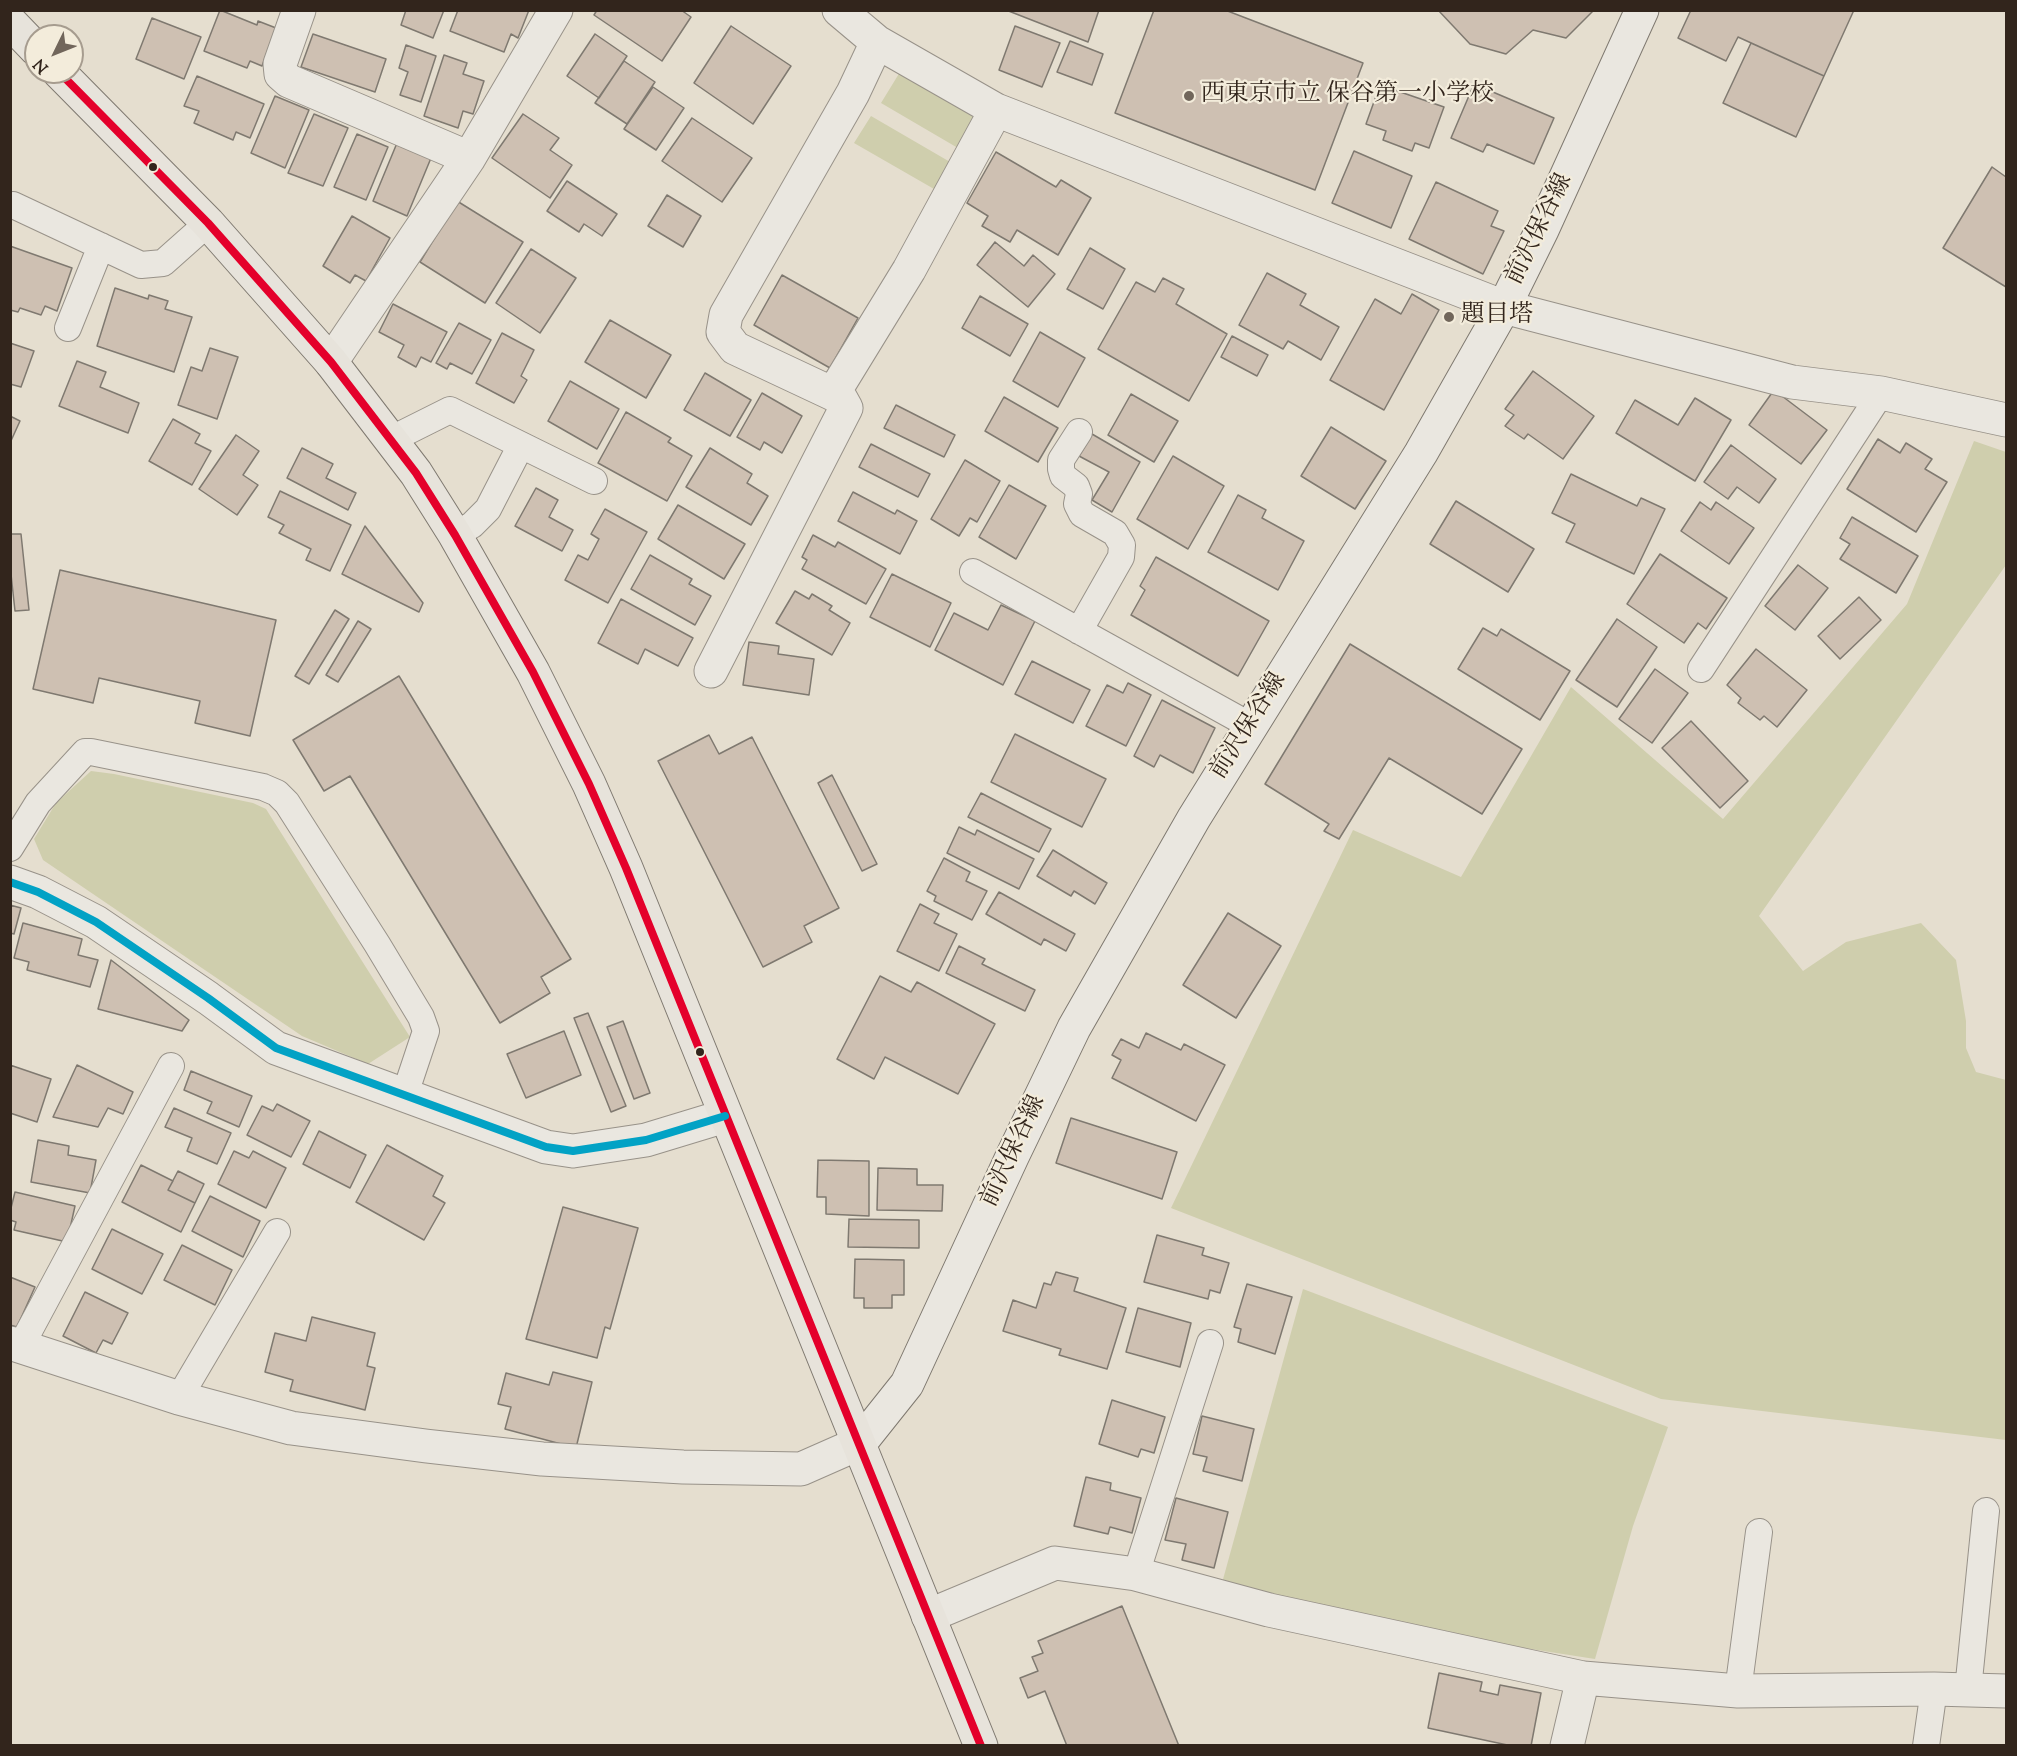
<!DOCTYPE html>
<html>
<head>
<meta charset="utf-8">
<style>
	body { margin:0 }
	#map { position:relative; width:2017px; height:1756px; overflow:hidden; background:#e5decf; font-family:"Sorts Mill Goudy",serif }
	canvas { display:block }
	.frame { position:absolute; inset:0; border:12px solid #32251c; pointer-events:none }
	.north { position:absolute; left:24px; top:24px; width:60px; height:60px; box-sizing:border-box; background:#f3ecdb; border:2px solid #a69c8f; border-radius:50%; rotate:227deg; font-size:16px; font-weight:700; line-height:24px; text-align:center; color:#32251c }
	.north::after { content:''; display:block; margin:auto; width:21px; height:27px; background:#71665b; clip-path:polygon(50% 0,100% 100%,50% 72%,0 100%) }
</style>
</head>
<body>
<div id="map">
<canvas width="2017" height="1756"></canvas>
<div class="frame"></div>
<div class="north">N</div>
</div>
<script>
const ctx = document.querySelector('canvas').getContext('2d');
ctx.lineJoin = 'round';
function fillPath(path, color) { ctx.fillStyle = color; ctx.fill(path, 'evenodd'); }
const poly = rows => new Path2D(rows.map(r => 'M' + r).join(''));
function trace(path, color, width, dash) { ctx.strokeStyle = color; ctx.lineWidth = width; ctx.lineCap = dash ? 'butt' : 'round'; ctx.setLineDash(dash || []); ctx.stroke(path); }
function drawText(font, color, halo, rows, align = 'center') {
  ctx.font = font + ' "Sorts Mill Goudy","Noto Serif JP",serif'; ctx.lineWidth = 4.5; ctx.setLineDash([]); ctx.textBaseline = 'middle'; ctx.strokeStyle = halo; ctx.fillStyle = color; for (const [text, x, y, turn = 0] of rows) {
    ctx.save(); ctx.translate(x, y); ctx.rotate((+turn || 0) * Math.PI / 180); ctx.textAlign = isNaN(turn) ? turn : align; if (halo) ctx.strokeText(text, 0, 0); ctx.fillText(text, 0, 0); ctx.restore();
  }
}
fillPath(poly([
	[900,72,981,119,963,151,881,103],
	[871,116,957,166,941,193,854,143],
	[1974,441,2006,452,2006,565,1759,916,1803,971,1846,942,1921,923,1956,960,1966,1021,1966,1048,1976,1072,2006,1080,2006,1440,1661,1399,1171,1208,1353,830,1461,877,1571,687,1723,819,1907,604],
	[91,771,114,774,253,803,266,809,410,1037,368,1064,302,1036,43,860,34,839,56,803],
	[1303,1289,1668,1427,1633,1526,1595,1659,1428,1633,1222,1583]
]), '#cfcead');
const building = poly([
	[220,10,257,25,258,21,276,28,262,66,250,61,247,68,204,51,220,10],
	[444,10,433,38,401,25,406,10,444,10],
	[458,10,529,10,518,38,511,34,504,52,450,31,458,10],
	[597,10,681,10,691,17,662,61,594,15,597,10],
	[1006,10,1099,10,1088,42,1006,10],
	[1154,10,1225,10,1363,63,1315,190,1115,113,1154,10],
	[1438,10,1594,10,1566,38,1533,30,1506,54,1470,44,1438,10],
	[1691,10,1854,10,1824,76,1738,37,1726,61,1678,38,1691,10],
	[152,18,201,37,184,79,136,59,152,18],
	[731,26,791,66,753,124,694,83,731,26],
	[1015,26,1060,43,1042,87,999,70,1015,26],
	[313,34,386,59,375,92,301,67,313,34],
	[595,34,627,56,599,98,567,76,595,34],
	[1070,41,1103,54,1092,85,1057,72,1070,41],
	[1751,43,1824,76,1796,137,1723,103,1751,43],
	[406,45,436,56,421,102,400,95,408,72,399,68,406,45],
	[444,55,467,63,463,74,484,81,473,114,463,111,458,128,424,116,444,55],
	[624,61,655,82,627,124,595,103,624,61],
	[197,76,264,104,250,138,236,132,233,140,194,123,199,111,184,106,197,76],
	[1474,84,1554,118,1534,164,1487,144,1483,152,1451,138,1474,84],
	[1380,85,1444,107,1429,148,1415,143,1412,151,1383,140,1386,131,1366,124,1380,85],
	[653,87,684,108,656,150,624,129,653,87],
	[275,96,309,110,285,168,251,153,275,96],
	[314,114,348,128,323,186,288,173,314,114],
	[523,114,559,138,550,150,572,165,550,198,492,158,523,114],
	[692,118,752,158,722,202,662,161,692,118],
	[357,134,388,147,366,200,334,187,357,134],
	[397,143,431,158,407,216,373,201,397,143],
	[1354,151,1412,176,1391,228,1332,203,1354,151],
	[996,152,1056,187,1061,180,1091,198,1058,255,1017,230,1010,242,982,226,988,216,967,203,996,152],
	[1992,167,2006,177,2006,287,1943,248,1992,167],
	[567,181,617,214,602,236,584,224,579,232,547,211,567,181],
	[1436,182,1498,211,1491,226,1504,231,1483,274,1409,239,1436,182],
	[667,195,701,216,683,247,648,226,667,195],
	[457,201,523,242,485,303,420,262,457,201],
	[352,216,390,238,366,281,355,275,350,283,323,266,352,216],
	[995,242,1024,266,1033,255,1055,274,1028,307,977,265,995,242],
	[10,246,72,268,57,311,45,306,41,315,20,308,18,312,10,310,10,246],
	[1090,248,1125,269,1103,309,1067,289,1090,248],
	[531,249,576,278,540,333,496,303,531,249],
	[1267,273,1306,294,1300,305,1339,327,1321,360,1288,341,1283,349,1239,325,1267,273],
	[782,275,858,318,830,368,754,325,782,275],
	[1163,278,1184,289,1176,304,1227,334,1189,401,1098,349,1136,282,1155,292,1163,278],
	[115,288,148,299,149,295,168,301,165,309,192,317,174,372,97,346,115,288],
	[1412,294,1439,310,1384,410,1330,380,1375,299,1401,314,1412,294],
	[980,296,1028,324,1010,356,962,328,980,296],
	[393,304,447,332,431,362,421,357,416,367,398,357,404,345,379,332,393,304],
	[610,320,671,355,646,398,585,362,610,320],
	[459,323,491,340,472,374,450,363,447,369,436,363,459,323],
	[1040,332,1085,358,1058,407,1013,381,1040,332],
	[502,333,534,350,521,376,527,380,514,403,476,383,502,333],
	[1232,336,1268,355,1257,376,1221,357,1232,336],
	[10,343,34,351,21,387,10,384,10,343],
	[210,348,238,357,217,419,178,405,191,367,202,371,210,348],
	[77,361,106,372,100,387,139,403,128,433,59,406,77,361],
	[1533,371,1594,416,1563,459,1528,434,1524,439,1505,426,1514,415,1505,409,1533,371],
	[705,373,751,400,730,436,684,410,705,373],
	[570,381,619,409,597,449,548,421,570,381],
	[1774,390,1827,430,1801,464,1749,425,1774,390],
	[762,393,802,416,782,453,764,442,760,450,737,437,762,393],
	[1131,394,1178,421,1154,462,1108,435,1131,394],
	[1004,397,1058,428,1038,462,985,431,1004,397],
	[1695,398,1731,420,1695,481,1616,433,1635,400,1678,425,1695,398],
	[896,405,955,435,944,457,884,428,896,405],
	[626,412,671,438,668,442,692,456,667,501,598,463,626,412],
	[10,416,20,421,10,443,10,416],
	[173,419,200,434,195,443,211,451,192,485,149,461,173,419],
	[1331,427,1386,461,1355,509,1301,476,1331,427],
	[1092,434,1140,462,1112,512,1092,500,1109,472,1079,456,1092,434],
	[236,435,259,451,243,475,258,485,237,515,199,489,236,435],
	[1878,439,1900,453,1906,443,1932,459,1925,469,1947,482,1916,532,1847,489,1878,439],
	[871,444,930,474,918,497,859,467,871,444],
	[1731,445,1776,479,1759,503,1737,487,1728,499,1704,482,1731,445],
	[302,448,333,464,326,478,356,493,348,510,287,478,302,448],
	[710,448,752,474,747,483,768,496,751,525,686,487,710,448],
	[1173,456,1224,486,1188,549,1137,519,1173,456],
	[965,460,1000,481,977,522,970,518,959,536,931,519,965,460],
	[1571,474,1637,506,1641,498,1665,509,1634,574,1566,542,1575,524,1552,513,1571,474],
	[1009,485,1046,506,1016,559,979,537,1009,485],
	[536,488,558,500,549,517,573,530,562,551,515,526,536,488],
	[280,491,351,525,330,571,306,560,311,549,279,533,284,525,268,517,280,491],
	[853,492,895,514,897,510,917,521,900,554,838,521,853,492],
	[1238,495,1266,510,1262,518,1304,541,1278,590,1208,552,1238,495],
	[1456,501,1534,549,1508,592,1430,544,1456,501],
	[1700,502,1711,510,1716,502,1754,528,1729,564,1681,531,1700,502],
	[678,505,745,544,724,579,658,539,678,505],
	[605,509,647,532,608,603,565,580,578,555,588,560,599,539,591,534,605,509],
	[1852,517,1918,556,1896,593,1840,559,1850,544,1840,538,1852,517],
	[365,526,423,603,419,612,342,574,365,526],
	[10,534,21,534,29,610,15,611,10,565,10,534],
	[813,535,835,547,838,542,886,569,866,604,802,569,807,560,802,557,813,535],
	[1660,554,1727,598,1706,629,1698,623,1684,643,1627,604,1660,554],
	[650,555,692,579,689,584,711,596,695,625,631,589,650,555],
	[1156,557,1269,621,1238,676,1131,615,1145,590,1140,586,1156,557],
	[1798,565,1828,588,1795,630,1765,606,1798,565],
	[60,570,276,620,250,736,195,723,200,701,99,678,93,703,33,689,60,570],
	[892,574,951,603,930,647,870,617,892,574],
	[795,591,809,599,812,594,832,606,829,610,850,623,832,655,776,623,795,591],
	[1859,597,1881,620,1840,659,1818,636,1859,597],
	[621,599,693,638,678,666,645,649,638,664,598,643,621,599],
	[1001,605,1035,621,1003,685,935,650,954,613,988,630,1001,605],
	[335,610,349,619,309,684,295,676,335,610],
	[1617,619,1657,647,1617,707,1576,680,1617,619],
	[358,621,371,629,338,682,326,675,358,621],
	[1483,628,1497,636,1501,629,1570,671,1540,720,1458,669,1483,628],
	[749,642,779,646,778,654,814,659,809,695,743,685,749,642],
	[1350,644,1522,749,1482,814,1389,758,1339,839,1324,831,1329,824,1265,784,1350,644],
	[1756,649,1807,690,1777,727,1764,716,1760,720,1738,703,1741,698,1727,685,1756,649],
	[1032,661,1090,690,1073,723,1015,694,1032,661],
	[1655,669,1688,693,1652,743,1619,719,1655,669],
	[399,676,571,959,541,977,550,993,500,1023,350,776,324,791,293,740,399,676],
	[1128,683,1151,695,1126,746,1086,726,1107,685,1123,693,1128,683],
	[1162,700,1215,728,1193,773,1160,755,1154,767,1134,756,1162,700],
	[1691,721,1748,781,1720,808,1662,748,1691,721],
	[1015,734,1106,779,1082,827,991,782,1015,734],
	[709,735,719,754,752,737,839,908,804,926,812,942,763,967,658,761,709,735],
	[832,775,877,864,862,871,818,783,832,775],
	[981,793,1051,829,1039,852,968,817,981,793],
	[959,827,975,835,977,830,1034,859,1019,889,947,853,959,827],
	[1053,850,1107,883,1095,904,1074,891,1071,896,1037,876,1053,850],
	[944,858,970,872,966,881,987,891,972,920,934,901,936,896,927,891,944,858],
	[999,892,1075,934,1066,951,1044,939,1041,945,986,914,999,892],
	[920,904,939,914,934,923,957,934,939,971,897,951,920,904],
	[10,905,21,908,14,934,10,933,10,905],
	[1228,913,1281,946,1236,1018,1183,985,1228,913],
	[23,923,82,939,78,955,98,960,90,987,27,970,29,962,14,958,23,923],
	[959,946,985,959,982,964,1035,990,1025,1011,946,973,959,946],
	[111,960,189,1020,182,1031,98,1009,111,960],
	[880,976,911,992,917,982,995,1024,958,1094,885,1057,874,1079,837,1059,880,976],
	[588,1013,626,1106,611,1112,574,1018,588,1013],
	[623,1021,650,1093,634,1099,607,1027,623,1021],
	[564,1031,581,1075,526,1098,507,1054,564,1031],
	[1146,1033,1181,1050,1184,1044,1225,1065,1196,1121,1112,1078,1121,1060,1112,1055,1121,1039,1139,1048,1146,1033],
	[10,1065,51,1079,37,1122,10,1113,10,1065],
	[77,1065,133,1092,123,1114,108,1108,98,1127,53,1117,77,1065],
	[191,1071,252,1096,239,1127,207,1113,212,1102,184,1090,191,1071],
	[277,1104,310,1121,291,1157,247,1135,262,1106,273,1111,277,1104],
	[174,1108,231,1133,217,1164,187,1151,192,1138,165,1127,174,1108],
	[1071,1118,1177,1152,1162,1199,1056,1163,1071,1118],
	[319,1131,366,1155,350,1188,303,1164,319,1131],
	[38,1140,69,1146,68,1155,96,1160,90,1193,31,1182,38,1140],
	[387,1145,443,1176,433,1196,445,1203,424,1240,356,1202,387,1145],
	[234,1151,249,1158,253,1151,286,1168,266,1208,218,1184,234,1151],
	[818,1160,869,1161,869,1216,826,1214,826,1197,817,1197,818,1160],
	[141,1165,173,1181,168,1190,195,1203,181,1232,122,1202,141,1165],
	[878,1168,917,1169,917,1185,943,1185,942,1211,877,1210,878,1168],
	[178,1171,204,1184,195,1203,168,1190,178,1171],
	[15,1192,75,1206,67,1242,14,1230,16,1222,10,1220,10,1212,15,1192],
	[210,1196,260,1221,243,1257,192,1231,210,1196],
	[563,1207,638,1228,610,1329,605,1327,597,1358,526,1339,563,1207],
	[849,1219,919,1220,919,1248,848,1247,849,1219],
	[112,1229,163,1254,142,1294,92,1269,112,1229],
	[1157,1235,1204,1248,1202,1255,1229,1263,1220,1293,1210,1290,1208,1299,1144,1282,1157,1235],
	[182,1245,232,1270,215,1305,164,1280,182,1245],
	[855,1259,904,1260,904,1295,892,1295,892,1308,864,1308,864,1298,854,1298,855,1259],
	[1056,1272,1078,1278,1074,1291,1126,1308,1107,1369,1059,1355,1061,1349,1003,1331,1013,1300,1036,1308,1044,1283,1051,1285,1056,1272],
	[10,1277,35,1287,17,1327,10,1325,10,1277],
	[1247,1284,1292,1297,1275,1354,1238,1342,1241,1329,1234,1327,1247,1284],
	[85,1292,128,1313,112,1344,103,1340,96,1353,63,1336,85,1292],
	[1138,1308,1191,1323,1180,1367,1126,1352,1138,1308],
	[312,1317,375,1333,367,1366,375,1368,365,1410,290,1391,293,1380,265,1372,275,1333,306,1341,312,1317],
	[553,1372,592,1382,576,1448,505,1429,511,1407,498,1404,506,1373,549,1385,553,1372],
	[1112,1400,1165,1417,1154,1453,1141,1449,1138,1457,1099,1444,1112,1400],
	[1202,1416,1254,1429,1242,1481,1203,1471,1207,1457,1193,1454,1202,1416],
	[1086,1477,1111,1483,1110,1490,1141,1498,1132,1533,1110,1527,1108,1534,1074,1526,1086,1477],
	[1176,1498,1228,1512,1214,1568,1182,1560,1186,1544,1165,1540,1176,1498],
	[1122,1606,1179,1746,1067,1746,1045,1691,1028,1698,1020,1678,1038,1671,1032,1657,1043,1653,1038,1641,1122,1606],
	[1439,1673,1482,1682,1480,1691,1498,1695,1500,1685,1541,1693,1531,1746,1512,1746,1428,1728,1439,1673]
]);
fillPath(building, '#cec0b2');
trace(building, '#7f7970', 1.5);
const service = poly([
	[13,205,141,265,163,263,208,223],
	[68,328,101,246],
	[1079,432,1061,460,1061,469,1063,476,1076,486,1079,494,1077,504,1082,514,1115,533,1122,545,1121,557,1079,631],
	[392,439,450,410,521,445,488,509,472,525,455,535],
	[521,445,594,481],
	[973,572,1251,726],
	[1701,669,1881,393],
	[10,848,38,803,85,752,91,752,263,787,277,793,287,803,377,944,421,1017,426,1031,405,1094],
	[21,1346,171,1066],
	[179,1398,277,1232],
	[1136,1574,1210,1343],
	[1968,1690,1986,1511],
	[1738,1691,1759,1532],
	[1926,1746,1934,1689]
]);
const minor = poly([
	[299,10,280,64,281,74,289,81,469,158],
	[839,10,877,42,996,110,1504,307,1792,382,1881,393,2006,420],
	[331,362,469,158,556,10],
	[833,394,909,270,996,110],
	[711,671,846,408,841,399,833,394,735,348,723,332,726,315,853,93,877,42],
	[10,882,38,892,96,922,208,998,276,1048,546,1147,573,1151,646,1140,725,1116],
	[10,1343,179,1398,291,1428,426,1446,542,1459,683,1467,801,1469,860,1443],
	[928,1616,1055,1563,1136,1574,1269,1610,1583,1678,1738,1691,1934,1689,2006,1691],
	[1567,1746,1583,1678]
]);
const secondary = poly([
	[860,1443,907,1384,1012,1157,1074,1028,1194,818,1421,453,1504,307,1542,230,1642,10]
]);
const primary = poly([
	[10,22,36,49],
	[59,72,208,223,331,362,416,473,455,535,533,672,589,784,626,868,981,1746]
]);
trace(service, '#989289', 28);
trace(minor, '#989289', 35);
trace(secondary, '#7f7970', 35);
trace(primary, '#7f7970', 35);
trace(service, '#eae7e0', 26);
trace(minor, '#eae7e0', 33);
trace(secondary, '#eae7e0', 33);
trace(primary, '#e7e3db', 33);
trace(poly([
	[59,72,208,223,331,362,416,473,455,535,533,672,589,784,626,868,981,1746]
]), '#e4002b', 8);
trace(poly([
	[10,882,38,892,96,922,208,998,276,1048,546,1147,573,1151,646,1140,725,1116]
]), '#02a2c5', 8);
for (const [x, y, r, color] of [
	[1189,96,6,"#71665b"],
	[153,167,5,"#32251c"],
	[1449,317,6,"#71665b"],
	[700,1052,5,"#32251c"]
]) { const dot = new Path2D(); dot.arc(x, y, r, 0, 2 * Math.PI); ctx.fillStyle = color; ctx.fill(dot); trace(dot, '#f3ecdb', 2); }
drawText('24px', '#32251c', '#f3ecdb', [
	["西東京市立 保谷第一小学校",1201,96],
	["題目塔",1461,317]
], 'left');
drawText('24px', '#32251c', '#f3ecdb', [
	["前沢保谷線",1541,230,-64],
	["前沢保谷線",1250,727,-58],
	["前沢保谷線",1015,1152,-65]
]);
</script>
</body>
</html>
